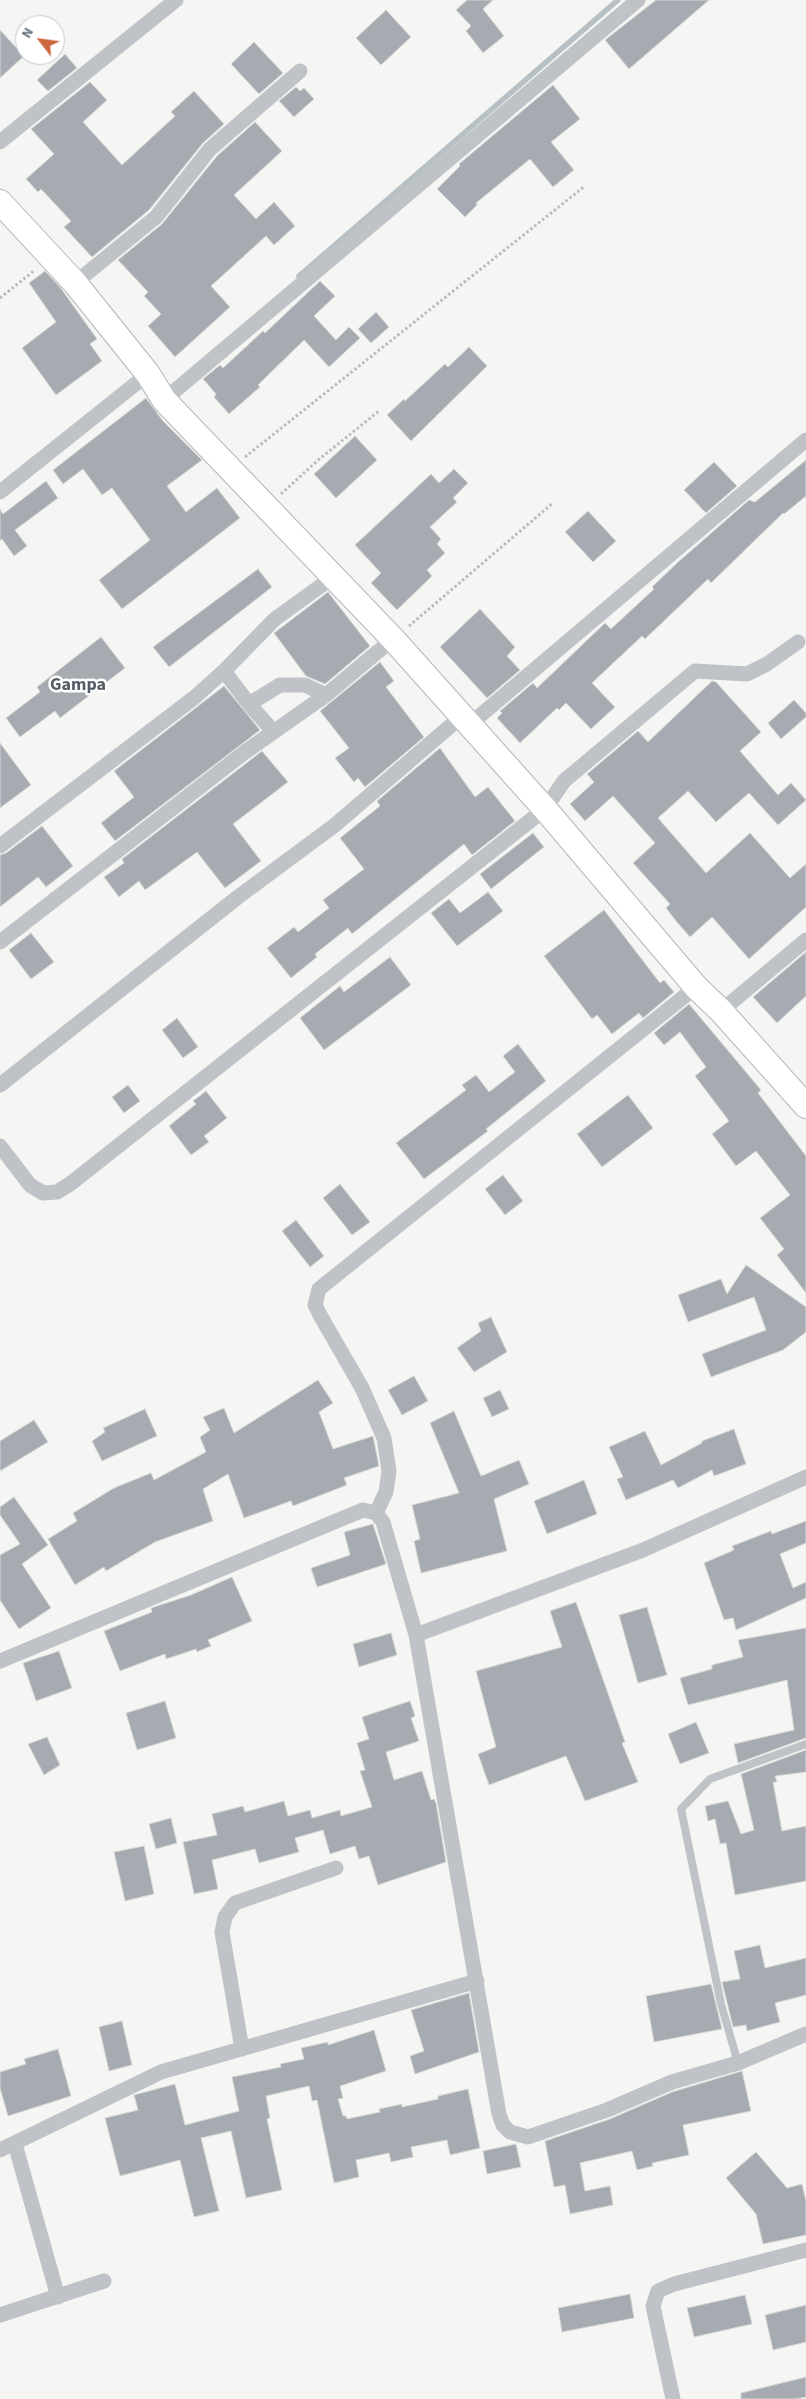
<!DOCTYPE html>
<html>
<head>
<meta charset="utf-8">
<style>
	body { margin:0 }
	#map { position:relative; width:806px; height:2399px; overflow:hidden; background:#f5f5f3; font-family:"Source Sans 3",sans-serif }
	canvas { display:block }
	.north { position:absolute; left:15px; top:15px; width:50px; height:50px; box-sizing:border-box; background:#fff; border:1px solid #c3c7cc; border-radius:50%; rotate:300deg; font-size:14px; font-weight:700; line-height:20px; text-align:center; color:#687480 }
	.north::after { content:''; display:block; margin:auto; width:18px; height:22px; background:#cb663d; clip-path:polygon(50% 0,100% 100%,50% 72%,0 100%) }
</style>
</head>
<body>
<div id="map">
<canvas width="806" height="2399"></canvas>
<div class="north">N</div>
</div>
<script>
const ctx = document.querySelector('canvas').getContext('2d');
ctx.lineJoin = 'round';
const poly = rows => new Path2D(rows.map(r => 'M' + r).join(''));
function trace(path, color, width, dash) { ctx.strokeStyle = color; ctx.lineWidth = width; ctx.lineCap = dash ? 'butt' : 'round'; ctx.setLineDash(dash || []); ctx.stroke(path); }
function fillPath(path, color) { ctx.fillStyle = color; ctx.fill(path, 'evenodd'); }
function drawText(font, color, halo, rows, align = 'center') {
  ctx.font = font + ' "Source Sans 3",sans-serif'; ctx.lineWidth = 5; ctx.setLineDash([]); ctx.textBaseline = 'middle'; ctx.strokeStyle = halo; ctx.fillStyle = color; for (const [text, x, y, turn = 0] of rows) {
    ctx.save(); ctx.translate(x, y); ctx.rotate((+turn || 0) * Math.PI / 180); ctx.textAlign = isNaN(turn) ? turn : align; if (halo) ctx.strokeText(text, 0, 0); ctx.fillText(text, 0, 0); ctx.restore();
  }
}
trace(poly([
	[299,276,618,0]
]), '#b7c0c4', 5.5);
const building = poly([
	[467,0,493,0,483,9,504,36,483,53,466,31,471,26,456,10,467,0],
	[656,0,709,0,629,69,605,40,656,0],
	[386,10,411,37,381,65,356,38,386,10],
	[0,30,24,56,0,78,0,30],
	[254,42,283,73,259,94,231,64,254,42],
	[65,54,77,68,48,91,37,80,65,54],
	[90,82,107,100,83,122,122,165,175,116,171,112,194,91,224,124,203,143,149,210,92,257,64,227,71,221,41,189,38,192,26,179,54,154,31,129,90,82],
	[553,85,580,119,551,142,574,170,553,187,530,159,476,203,477,205,465,217,437,189,460,166,459,164,553,85],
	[296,87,300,91,304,88,314,99,294,117,279,101,296,87],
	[255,122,282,151,234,195,256,219,274,202,295,226,274,245,266,236,211,286,230,307,175,357,148,326,161,314,144,296,148,292,118,260,162,224,217,156,255,122],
	[45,271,60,287,97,339,90,344,102,361,56,395,22,348,56,322,29,283,45,271],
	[320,281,335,296,314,316,336,340,349,327,360,338,329,367,304,340,258,385,260,387,229,414,214,397,216,394,203,379,220,365,223,368,263,331,265,333,320,281],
	[376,312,389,327,371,343,358,329,376,312],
	[469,347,487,366,411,441,387,415,404,399,405,401,445,364,448,367,469,347],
	[146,398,163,421,202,460,167,486,186,512,217,488,240,518,122,609,99,580,150,540,112,488,102,495,83,469,63,484,53,470,146,398],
	[355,436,377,460,336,498,314,474,355,436],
	[806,460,806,496,784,514,783,513,711,583,708,579,645,639,642,636,592,683,615,707,591,729,566,703,559,710,557,708,520,743,497,718,502,713,500,711,533,683,537,688,605,623,611,629,654,589,652,587,677,563,749,500,755,502,806,460],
	[714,462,737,486,706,513,684,490,714,462],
	[454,469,468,483,453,498,457,502,430,527,441,539,437,544,445,553,427,570,432,576,397,610,371,583,381,573,355,545,431,474,439,483,454,469],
	[46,481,58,498,15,530,27,546,14,556,2,539,0,541,0,509,3,514,46,481],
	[588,511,616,541,593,562,565,532,588,511],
	[258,569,272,587,169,667,153,647,258,569],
	[328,592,370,646,325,684,306,676,274,633,328,592],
	[480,609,515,647,507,656,520,670,487,698,440,647,480,609],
	[101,637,125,668,60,718,55,711,20,737,6,718,40,692,37,687,101,637],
	[380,662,394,681,386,687,424,737,365,787,358,778,354,782,335,758,349,748,320,711,380,662],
	[712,681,716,682,761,732,740,751,778,795,791,783,806,800,778,825,749,793,716,822,688,791,658,818,706,873,750,833,790,878,806,864,806,907,749,959,712,917,690,937,676,921,666,908,670,904,633,863,655,843,613,796,585,821,570,804,594,782,587,774,638,731,648,742,712,681],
	[224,686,260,730,115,841,101,823,134,797,114,771,224,686],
	[794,700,806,713,806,717,781,739,768,723,794,700],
	[0,743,31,785,0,808,0,743],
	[440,748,475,797,488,787,515,821,472,855,464,844,352,934,348,928,315,954,317,957,291,978,267,948,294,927,298,932,329,908,323,900,364,869,340,838,380,806,377,801,440,748],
	[262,751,288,782,233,824,261,861,225,888,197,852,145,890,139,881,119,897,104,877,124,863,122,859,262,751],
	[42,826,73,866,46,887,38,877,0,907,0,855,6,853,42,826],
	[533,833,544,847,491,889,480,874,533,833],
	[488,892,503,911,457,946,431,913,449,899,460,913,488,892],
	[604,910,660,983,664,980,674,992,643,1018,639,1013,612,1034,597,1015,592,1019,544,956,604,910],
	[31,933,54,962,31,979,9,950,31,933],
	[806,952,806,996,777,1023,753,997,806,952],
	[390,957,411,985,324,1050,300,1018,340,986,344,992,390,957],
	[689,1004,761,1090,758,1093,806,1156,806,1293,777,1255,784,1249,760,1218,790,1195,756,1151,736,1166,712,1134,729,1121,695,1076,706,1067,680,1032,664,1045,654,1033,689,1004],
	[177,1018,198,1047,183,1058,162,1030,177,1018],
	[518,1044,546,1081,486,1129,488,1131,424,1179,396,1143,466,1090,462,1085,476,1075,489,1092,515,1072,503,1056,518,1044],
	[128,1085,140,1101,124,1113,112,1097,128,1085],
	[206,1091,227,1118,204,1136,209,1142,191,1155,169,1126,196,1104,193,1101,206,1091],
	[628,1095,653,1128,602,1167,577,1134,628,1095],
	[503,1175,523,1201,505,1215,485,1189,503,1175],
	[340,1184,370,1222,352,1235,323,1198,340,1184],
	[296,1220,324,1256,310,1267,282,1231,296,1220],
	[746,1265,806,1307,806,1332,783,1350,711,1377,702,1354,766,1330,754,1297,688,1322,678,1295,721,1279,727,1294,746,1265],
	[491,1317,507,1352,474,1372,457,1348,481,1331,478,1323,491,1317],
	[414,1376,428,1401,402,1415,388,1390,414,1376],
	[318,1380,333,1403,319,1412,333,1449,373,1436,379,1466,344,1478,347,1485,293,1506,291,1501,244,1518,228,1474,203,1489,213,1521,155,1542,106,1571,104,1567,75,1585,48,1539,77,1521,73,1513,114,1488,151,1473,154,1480,206,1452,200,1437,210,1430,203,1417,224,1408,234,1433,318,1380],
	[500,1390,509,1409,492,1417,483,1398,500,1390],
	[145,1409,157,1436,102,1461,92,1441,105,1432,103,1428,145,1409],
	[454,1411,481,1476,519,1460,529,1484,494,1499,507,1551,421,1573,414,1541,420,1539,412,1505,459,1493,430,1423,454,1411],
	[34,1420,48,1442,0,1471,0,1441,34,1420],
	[734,1429,746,1464,714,1476,712,1470,678,1488,673,1480,626,1500,617,1479,623,1477,609,1447,645,1431,661,1465,702,1443,702,1441,734,1429],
	[584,1480,597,1514,547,1534,534,1501,584,1480],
	[14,1497,48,1545,22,1564,51,1608,19,1629,0,1600,0,1555,20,1544,0,1515,0,1507,14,1497],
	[806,1521,806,1543,780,1554,793,1588,806,1582,806,1598,736,1630,733,1618,724,1620,704,1563,734,1550,732,1546,771,1531,772,1534,806,1521],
	[373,1524,386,1564,317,1587,311,1568,350,1555,344,1532,373,1524],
	[232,1577,252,1621,208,1640,211,1646,197,1652,196,1649,166,1659,165,1654,120,1671,104,1631,152,1612,151,1608,191,1595,232,1577],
	[576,1602,625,1742,622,1743,638,1782,585,1801,566,1756,489,1785,478,1754,496,1747,476,1671,562,1647,550,1611,576,1602],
	[647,1607,667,1675,638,1683,619,1615,647,1607],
	[806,1628,806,1738,738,1763,734,1744,794,1730,787,1680,688,1705,680,1678,712,1669,712,1665,743,1657,738,1640,806,1628],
	[391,1633,397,1655,359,1667,353,1644,391,1633],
	[59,1651,72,1688,36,1701,23,1663,59,1651],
	[165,1701,176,1738,137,1750,126,1713,165,1701],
	[410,1701,415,1716,411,1718,419,1741,386,1752,394,1780,422,1771,431,1800,434,1799,436,1803,446,1862,378,1885,369,1856,359,1859,355,1846,330,1854,323,1830,295,1838,299,1852,259,1863,255,1849,212,1860,218,1889,194,1894,183,1842,217,1835,212,1814,243,1806,245,1812,284,1801,288,1816,310,1810,312,1818,340,1810,341,1816,372,1807,360,1771,365,1770,357,1743,369,1739,362,1717,410,1701],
	[696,1722,709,1753,680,1764,668,1734,696,1722],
	[47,1737,60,1765,44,1775,28,1744,47,1737],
	[806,1750,806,1772,775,1776,777,1782,773,1782,782,1831,806,1826,806,1881,735,1895,726,1843,720,1844,715,1819,708,1821,705,1806,728,1801,741,1834,754,1830,741,1774,806,1750],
	[171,1818,177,1843,156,1849,149,1824,171,1818],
	[144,1846,154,1894,125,1901,114,1852,144,1846],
	[760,1945,765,1968,806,1958,806,1995,775,2003,780,2022,747,2031,746,2025,733,2027,722,1982,740,1979,734,1951,760,1945],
	[711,1984,722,2029,654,2042,646,1996,711,1984],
	[469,1993,479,2052,415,2074,410,2056,424,2051,411,2010,469,1993],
	[122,2021,132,2065,109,2071,99,2027,122,2021],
	[374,2030,386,2071,340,2086,343,2098,338,2099,343,2116,346,2116,347,2119,380,2112,379,2109,402,2104,402,2107,438,2099,438,2096,468,2089,480,2148,450,2155,447,2140,411,2147,413,2157,391,2162,389,2153,356,2160,359,2177,334,2183,317,2100,312,2101,309,2086,266,2096,270,2118,267,2119,282,2190,246,2198,231,2131,201,2138,219,2211,194,2217,180,2160,120,2176,105,2118,138,2110,134,2095,175,2084,185,2125,239,2111,232,2077,281,2067,280,2064,304,2059,301,2048,328,2042,328,2045,374,2030],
	[58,2049,71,2096,8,2116,0,2088,0,2072,26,2064,24,2059,58,2049],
	[742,2071,751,2111,683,2125,689,2155,652,2163,653,2166,637,2170,632,2151,580,2163,585,2191,610,2186,613,2205,570,2214,565,2185,554,2187,545,2141,610,2119,672,2092,742,2071],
	[516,2144,521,2167,487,2174,483,2151,516,2144],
	[756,2152,787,2188,802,2184,806,2201,806,2235,763,2244,756,2214,726,2178,756,2152],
	[630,2294,634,2318,562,2332,558,2308,630,2294],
	[745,2295,752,2324,694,2337,687,2308,745,2295],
	[806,2305,806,2342,773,2350,765,2315,806,2305],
	[806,2377,806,2397,796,2399,741,2399,741,2393,806,2377]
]);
fillPath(building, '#a5abb1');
trace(building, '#d7d7d5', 1);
const primary = poly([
	[0,202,75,283,148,374,164,400,393,639,545,809,696,987,721,1011,806,1106]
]);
trace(primary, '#b3b6ba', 26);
trace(poly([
	[0,298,35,270],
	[245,457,585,186],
	[281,494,317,461,379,411],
	[409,626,553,503]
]), '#b9bbbe', 3, [2.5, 2.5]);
trace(poly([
	[738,2063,721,2004,681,1809,710,1779,806,1744]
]), '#bfc2c6', 8);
trace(poly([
	[0,142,176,0],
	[75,283,156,217,210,149,300,71],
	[164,400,638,0],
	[0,492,148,374],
	[224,671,275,619,333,577],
	[249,704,280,685,305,685,326,695],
	[469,725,806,440],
	[0,846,195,697,224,671,249,704,273,731],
	[0,942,245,752,326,695,393,639],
	[721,1011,806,940],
	[0,1085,238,897,335,825,462,716],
	[0,1146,30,1185,43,1193,57,1192,70,1184,545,809,564,781,695,671,747,674,767,664,798,642],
	[376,1513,386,1492,389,1471,384,1438,362,1388,320,1315,315,1305,319,1289,696,987],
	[416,1635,643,1550,806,1477],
	[0,1661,346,1517,363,1510,376,1513,383,1522,416,1635,499,2114,503,2125,510,2132,528,2137,607,2110,672,2082,738,2063,806,2034],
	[242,2049,222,1932,225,1917,235,1903,336,1868],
	[15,2144,58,2297],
	[0,2150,161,2072,477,1981],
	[0,2315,104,2281],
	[673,2399,653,2306,658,2291,674,2284,806,2250]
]), '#bfc2c6', 15);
trace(primary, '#fff', 24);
drawText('bold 18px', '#555e66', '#fff', [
	["Gampa",78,686]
]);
</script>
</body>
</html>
